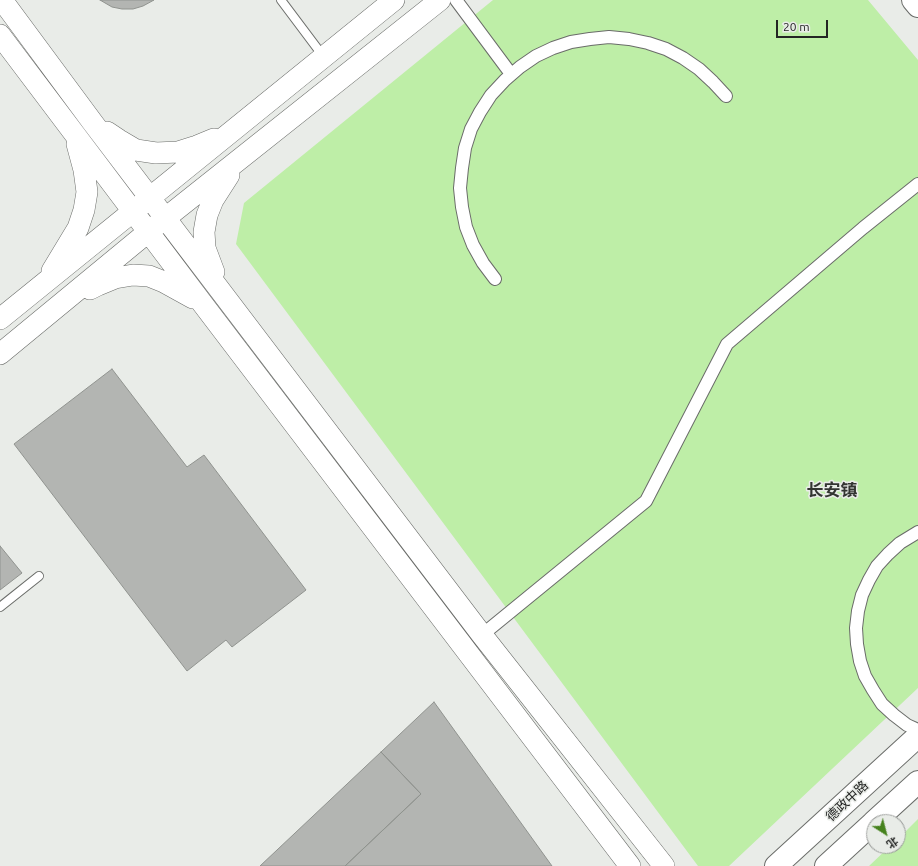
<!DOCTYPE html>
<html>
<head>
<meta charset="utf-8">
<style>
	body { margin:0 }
	#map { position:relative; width:918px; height:866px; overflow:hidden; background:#e9ece8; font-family:Ubuntu,"Noto Sans SC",sans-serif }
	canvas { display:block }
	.north { position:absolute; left:866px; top:814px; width:40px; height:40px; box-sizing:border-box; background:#e9ece8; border:1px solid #9a9c9a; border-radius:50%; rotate:144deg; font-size:11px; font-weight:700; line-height:16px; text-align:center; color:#242524 }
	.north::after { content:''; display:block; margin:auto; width:14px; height:18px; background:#46821e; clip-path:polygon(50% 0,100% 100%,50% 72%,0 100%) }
	.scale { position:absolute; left:776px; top:20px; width:52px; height:18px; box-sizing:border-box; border:2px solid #242524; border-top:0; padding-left:5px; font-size:12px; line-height:14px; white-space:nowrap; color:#242524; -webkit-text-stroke:3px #e9ece8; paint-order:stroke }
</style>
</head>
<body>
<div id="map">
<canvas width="918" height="866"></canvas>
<div class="north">北</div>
<div class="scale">20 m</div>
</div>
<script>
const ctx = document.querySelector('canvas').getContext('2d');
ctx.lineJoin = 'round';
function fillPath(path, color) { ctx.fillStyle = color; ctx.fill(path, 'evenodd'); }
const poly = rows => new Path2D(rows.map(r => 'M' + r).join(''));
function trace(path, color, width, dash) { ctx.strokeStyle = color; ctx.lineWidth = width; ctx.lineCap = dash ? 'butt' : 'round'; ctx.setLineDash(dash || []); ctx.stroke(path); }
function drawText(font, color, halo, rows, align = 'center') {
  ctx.font = font + ' Ubuntu,"Noto Sans SC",sans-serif'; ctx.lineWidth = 3; ctx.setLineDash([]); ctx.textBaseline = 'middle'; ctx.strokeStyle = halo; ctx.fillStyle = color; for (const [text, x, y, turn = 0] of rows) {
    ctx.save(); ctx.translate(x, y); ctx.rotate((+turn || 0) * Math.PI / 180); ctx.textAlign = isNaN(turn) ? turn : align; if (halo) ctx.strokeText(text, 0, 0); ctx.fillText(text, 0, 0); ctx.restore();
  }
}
fillPath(poly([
	[493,0,868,0,918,60,918,688,729,866,698,866,236,244,244,203],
	[918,819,918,866,869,866,890,846,898,846,898,839]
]), '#beeea7');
const building = poly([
	[100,0,154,0,143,6,133,9,122,9,112,7,100,0],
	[112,369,187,467,204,455,306,590,232,647,226,640,187,671,14,444,112,369],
	[0,546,22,573,0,590,0,546],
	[434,702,552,866,345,866,421,794,381,752,434,702],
	[381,752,421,794,345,866,260,866,381,752]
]);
fillPath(building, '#b3b5b2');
trace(building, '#90938f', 1);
const service = poly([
	[281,0,323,56],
	[0,607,39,576]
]);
const pedestrian = poly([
	[456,0,511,74],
	[495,279,483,263,473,245,466,227,462,207,460,188,462,168,465,148,471,129,480,112,491,95,505,80,520,67,536,56,553,48,571,42,590,39,609,37,629,39,648,43,666,49,683,58,699,69,713,82,726,96],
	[918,532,900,543,888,554,877,566,869,580,862,595,858,611,856,628,857,644,860,661,865,676,873,690,882,704,894,715,907,725,918,730],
	[482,635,646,501,727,344,863,228,918,184]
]);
const tertiary = poly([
	[2,0,93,123,482,635,664,866],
	[0,35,202,303,630,866],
	[107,132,119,140,136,150,156,153,178,152,197,146,214,139],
	[52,271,78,228,84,210,87,192,84,170,77,144],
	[214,272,205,248,204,232,207,215,213,200,229,175],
	[90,289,98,285,115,278,133,275,149,276,164,282,193,298],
	[0,319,394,0],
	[0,354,148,232,440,0]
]);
const secondary = poly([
	[913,0,918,6],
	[874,822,918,782],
	[776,866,918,736],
	[826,866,874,822]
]);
trace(service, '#6a6c69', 10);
trace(pedestrian, '#6a6c69', 14);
trace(tertiary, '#6a6c69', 22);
trace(secondary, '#6a6c69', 24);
trace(service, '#fff', 8);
trace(pedestrian, '#fff', 12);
trace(tertiary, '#fff', 21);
trace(secondary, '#fff', 22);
drawText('13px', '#242524', '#e9ece8', [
	["德政中路",847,801,-43]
]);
drawText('bold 17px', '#333532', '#e9ece8', [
	["长安镇",832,490]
]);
</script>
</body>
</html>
